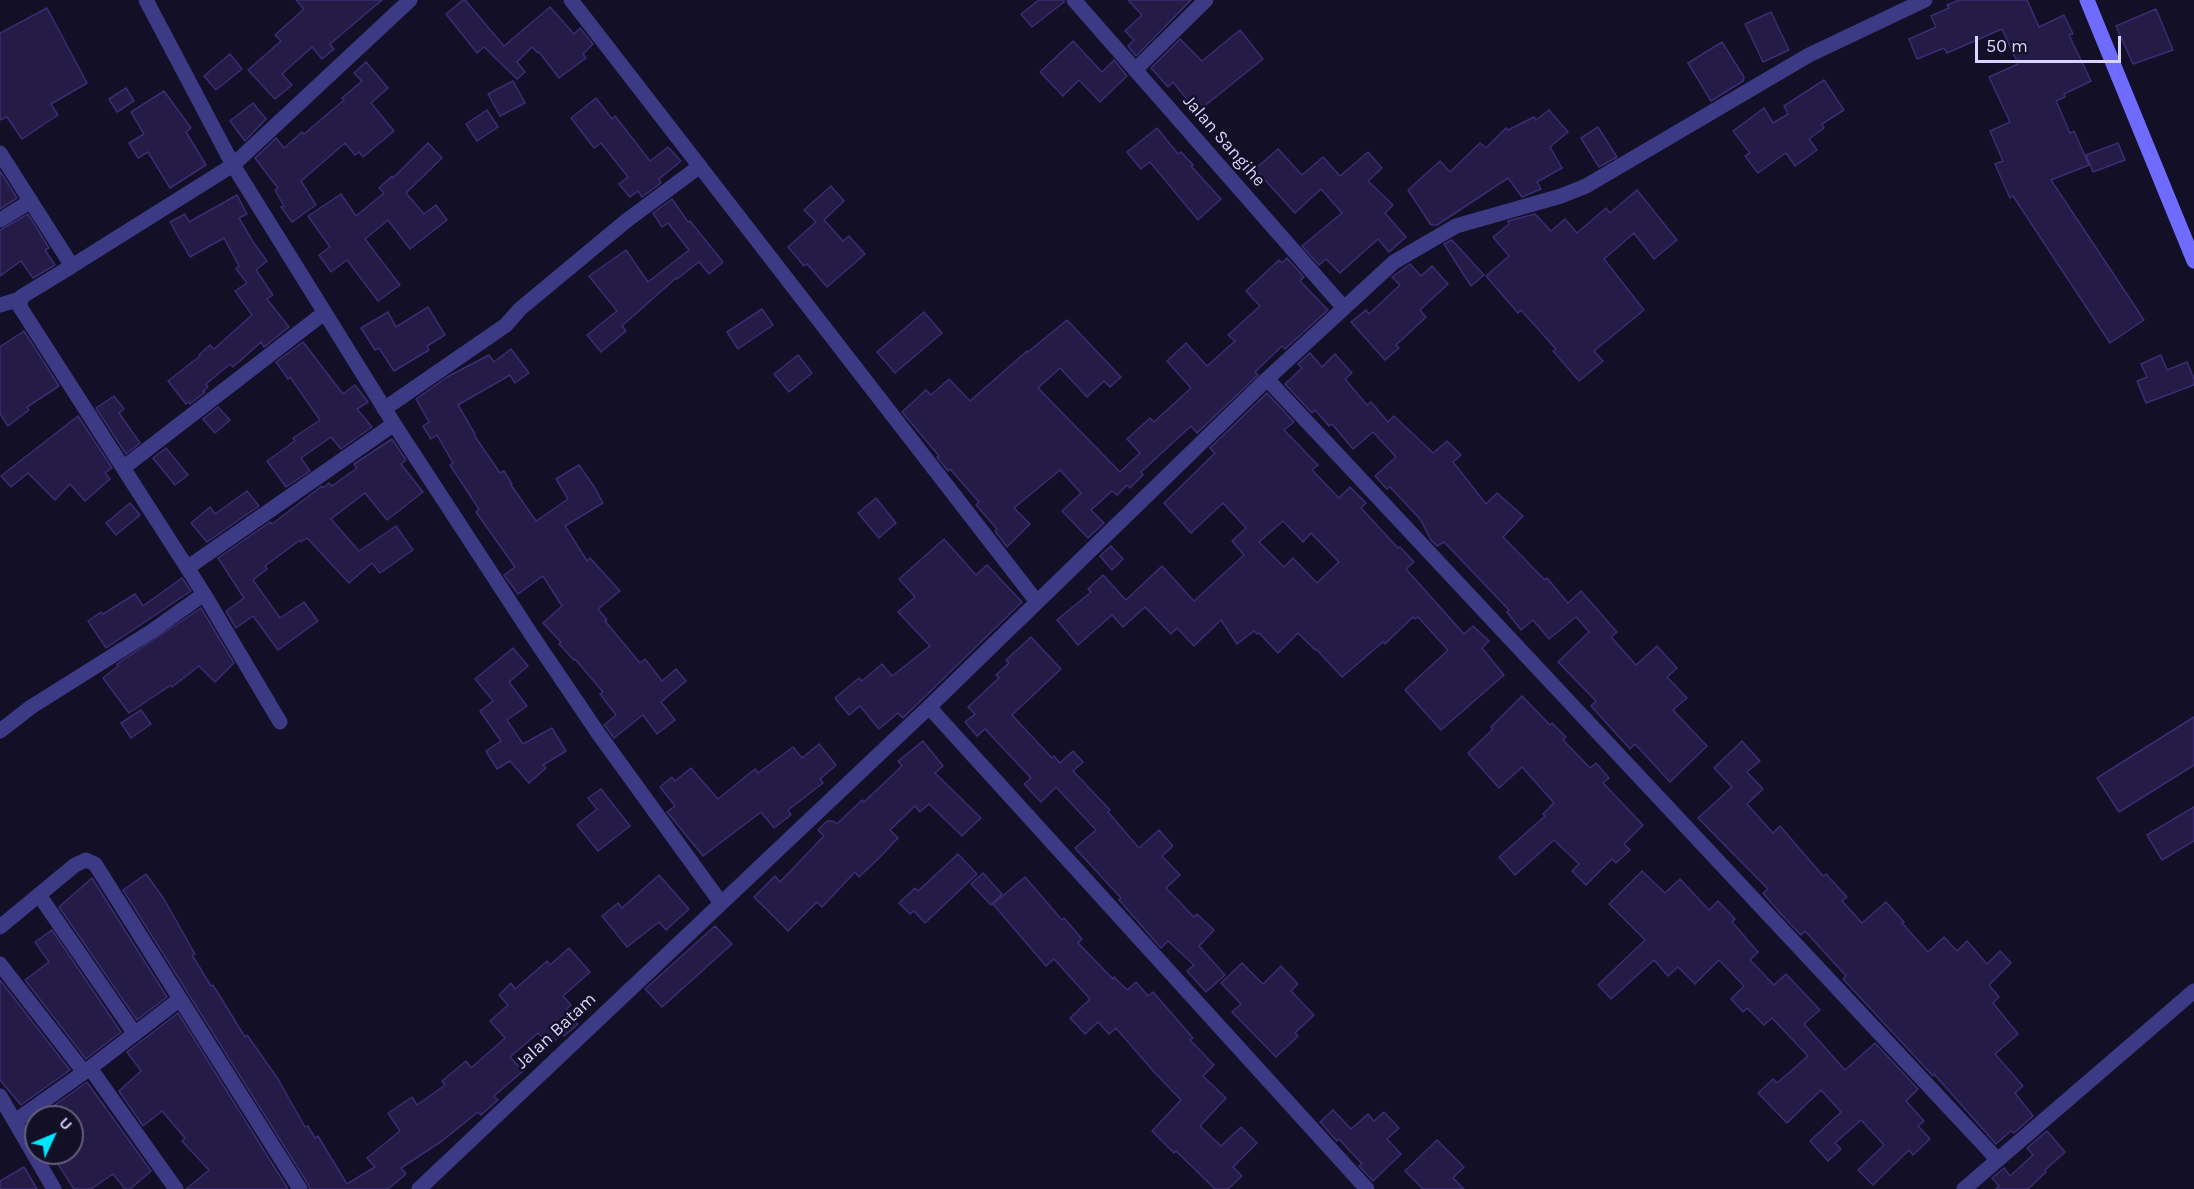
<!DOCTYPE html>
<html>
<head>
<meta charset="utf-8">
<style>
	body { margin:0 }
	#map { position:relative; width:2194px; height:1189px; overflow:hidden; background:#130f26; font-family:Karla,sans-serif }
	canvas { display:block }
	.north { position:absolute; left:24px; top:1105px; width:60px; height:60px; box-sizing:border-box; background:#130f26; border:2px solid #625e7d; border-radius:50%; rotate:46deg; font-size:16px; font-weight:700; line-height:24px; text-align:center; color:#d9d4ff }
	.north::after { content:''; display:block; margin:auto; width:21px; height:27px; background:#00e5ff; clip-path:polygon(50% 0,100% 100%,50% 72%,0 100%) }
	.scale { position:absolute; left:1975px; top:36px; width:146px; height:27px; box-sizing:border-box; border:3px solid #d9d4ff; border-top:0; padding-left:8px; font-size:18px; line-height:21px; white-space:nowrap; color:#d9d4ff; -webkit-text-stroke:4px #130f26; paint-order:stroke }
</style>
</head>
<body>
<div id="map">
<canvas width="2194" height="1189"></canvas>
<div class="north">U</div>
<div class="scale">50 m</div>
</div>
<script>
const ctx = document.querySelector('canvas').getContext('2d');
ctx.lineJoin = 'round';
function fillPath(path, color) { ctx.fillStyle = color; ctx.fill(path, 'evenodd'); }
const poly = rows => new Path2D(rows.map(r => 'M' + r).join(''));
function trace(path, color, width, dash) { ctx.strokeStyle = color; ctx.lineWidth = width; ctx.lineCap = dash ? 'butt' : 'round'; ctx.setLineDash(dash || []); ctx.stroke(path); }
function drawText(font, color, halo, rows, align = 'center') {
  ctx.font = font + ' Karla,sans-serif'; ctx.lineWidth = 5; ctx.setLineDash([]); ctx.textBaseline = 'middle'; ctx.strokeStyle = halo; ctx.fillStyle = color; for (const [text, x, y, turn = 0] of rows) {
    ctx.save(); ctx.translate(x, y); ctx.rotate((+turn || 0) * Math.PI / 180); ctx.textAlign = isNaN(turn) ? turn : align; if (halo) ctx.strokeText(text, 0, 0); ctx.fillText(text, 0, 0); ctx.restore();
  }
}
const building = poly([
	[296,0,382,0,330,44,334,49,322,59,312,47,282,74,292,85,275,99,248,70,281,41,275,35,304,9,296,0],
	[463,0,465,0,504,46,550,7,574,34,580,28,593,44,583,54,586,58,559,78,539,52,538,53,532,47,517,62,525,72,517,79,484,47,477,53,446,14,463,0],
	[1039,0,1064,0,1064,2,1032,27,1021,14,1039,0],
	[1128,0,1191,0,1136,56,1128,46,1134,40,1125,31,1142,15,1128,0],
	[1959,0,2027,0,2039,27,2064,15,2073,34,2069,35,2091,81,2064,94,2065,97,2056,101,2070,133,2074,131,2089,165,2051,180,2144,320,2110,343,2013,196,2010,198,1995,164,2003,161,1990,131,2010,122,1989,77,2018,64,2002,29,1947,53,1944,48,1917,59,1909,39,1936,27,1931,16,1949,8,1947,5,1959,0],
	[47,8,87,83,51,104,58,115,22,139,7,117,0,120,0,33,47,8],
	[2156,9,2173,50,2133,64,2116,26,2156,9],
	[1771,12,1789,50,1763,62,1745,24,1771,12],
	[1240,30,1263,59,1197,112,1173,82,1168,87,1151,68,1180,39,1202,61,1240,30],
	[1073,41,1102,72,1114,60,1127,76,1100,102,1079,80,1063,96,1040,72,1073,41],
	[1722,42,1744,77,1743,81,1711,101,1688,63,1722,42],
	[230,54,242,69,216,90,204,76,230,54],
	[366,62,388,88,371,103,394,131,363,157,359,152,355,155,345,143,301,181,316,205,292,222,281,207,284,206,275,190,278,188,255,158,276,138,284,148,302,132,304,134,344,100,342,98,362,81,354,73,366,62],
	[1824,80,1844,110,1822,124,1824,128,1809,139,1817,150,1795,166,1786,153,1758,173,1745,156,1750,153,1733,131,1764,108,1773,123,1788,114,1784,106,1824,80],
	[513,81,525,103,500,116,488,94,513,81],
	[126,88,134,101,117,112,109,99,126,88],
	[164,91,191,128,186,132,206,165,170,188,148,152,138,158,129,143,144,134,131,112,164,91],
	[596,98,612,119,615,116,650,161,668,147,681,161,659,179,661,183,642,197,638,191,630,197,619,184,628,177,601,143,594,148,571,118,596,98],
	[253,103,266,119,245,141,230,121,253,103],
	[487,110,498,127,477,141,466,124,487,110],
	[1549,110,1568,132,1550,147,1562,168,1537,182,1541,189,1522,197,1508,178,1437,225,1431,225,1408,190,1440,161,1450,172,1480,143,1486,148,1506,128,1508,130,1534,117,1536,120,1549,110],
	[1598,127,1617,157,1599,167,1581,138,1598,127],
	[1157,128,1178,154,1181,152,1193,165,1191,166,1221,199,1198,220,1150,162,1141,169,1127,152,1157,128],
	[428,143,442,158,406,193,424,214,436,205,447,220,410,249,388,220,365,239,400,285,378,301,347,260,331,272,319,255,330,247,308,216,341,194,356,216,384,193,379,188,392,176,393,178,428,143],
	[2118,143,2125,160,2093,172,2086,155,2118,143],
	[1278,149,1302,175,1323,157,1340,176,1368,152,1382,168,1368,181,1393,205,1385,213,1406,237,1389,252,1378,239,1340,273,1326,259,1319,265,1302,246,1342,213,1321,189,1295,213,1255,169,1278,149],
	[0,171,17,198,0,209,0,171],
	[831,186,844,201,824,220,843,241,849,236,865,254,827,287,807,264,804,266,788,247,816,222,804,210,831,186],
	[1637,190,1677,240,1654,259,1634,233,1604,259,1644,310,1594,351,1603,361,1579,381,1553,351,1556,349,1521,310,1518,313,1486,276,1509,256,1493,237,1509,224,1508,221,1535,214,1551,231,1565,219,1577,233,1606,208,1610,213,1637,190],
	[237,195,247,214,239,218,253,242,267,261,256,270,273,295,267,299,289,327,264,347,261,342,233,367,230,364,206,384,208,387,203,391,205,392,190,404,189,402,186,404,168,381,200,356,199,355,210,345,214,349,252,315,235,291,247,283,236,269,239,266,224,238,190,257,170,222,185,214,189,222,237,195],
	[672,199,688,222,690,221,723,262,709,274,699,262,677,279,676,278,622,326,626,331,601,352,587,335,617,311,589,276,626,250,648,282,689,250,668,223,662,227,653,213,672,199],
	[28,214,49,248,45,250,55,265,33,278,21,261,0,276,0,230,28,214],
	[1452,240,1484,275,1471,286,1444,244,1452,240],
	[1287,258,1304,277,1300,281,1328,310,1285,349,1282,346,1255,372,1258,375,1197,433,1191,426,1141,472,1143,475,1130,488,1127,485,1117,495,1112,491,1091,510,1104,523,1088,538,1062,511,1081,493,1060,470,1014,508,1030,524,1007,547,995,531,997,529,976,505,979,502,950,469,948,471,937,457,939,456,902,412,926,390,931,395,949,379,970,401,1027,351,1028,352,1067,320,1121,377,1110,387,1104,381,1087,397,1060,368,1038,388,1120,472,1140,453,1127,439,1150,418,1154,422,1191,388,1167,361,1186,343,1207,366,1235,341,1228,335,1260,306,1246,291,1279,260,1282,263,1287,258],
	[1410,264,1421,276,1432,266,1448,284,1420,310,1426,317,1396,345,1399,348,1385,360,1351,322,1366,310,1369,314,1400,285,1392,277,1410,264],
	[428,307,445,335,427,346,429,350,394,371,379,348,375,350,361,328,388,312,396,327,428,307],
	[762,309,773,325,738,349,727,332,762,309],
	[924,312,942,333,895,373,877,352,924,312],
	[24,331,59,386,27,407,29,410,8,426,0,414,0,347,24,331],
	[303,342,343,394,355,385,368,402,357,409,372,427,341,449,331,437,301,458,310,471,286,487,267,461,295,441,293,438,320,420,290,377,288,379,276,362,303,342],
	[511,349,529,373,515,383,510,375,458,405,475,434,474,435,500,473,504,471,512,484,511,485,536,521,568,499,556,479,579,465,595,488,603,503,565,526,587,561,590,558,620,591,598,609,607,620,605,621,640,663,645,659,662,681,676,669,686,681,661,702,675,720,657,734,643,715,614,738,606,727,604,725,616,715,600,694,603,692,575,659,574,660,559,644,561,642,543,623,562,606,543,576,518,594,504,575,515,567,476,512,479,509,450,465,453,463,437,435,431,439,423,426,429,422,416,399,447,377,489,355,494,362,511,349],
	[1310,353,1322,367,1335,354,1352,373,1345,379,1367,405,1371,402,1388,422,1394,416,1433,453,1447,441,1461,455,1453,462,1486,504,1497,493,1523,516,1503,537,1545,580,1547,578,1568,603,1581,591,1617,632,1611,637,1636,665,1657,646,1677,668,1667,677,1687,698,1673,710,1707,746,1670,782,1635,744,1630,749,1591,706,1596,701,1558,662,1589,632,1576,617,1549,639,1533,620,1521,630,1507,612,1509,610,1468,567,1444,542,1437,546,1431,540,1420,519,1390,487,1387,489,1375,476,1396,457,1373,432,1353,449,1332,424,1329,426,1315,410,1312,413,1285,384,1302,368,1298,364,1310,353],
	[798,355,812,373,789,392,774,374,798,355],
	[2161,355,2167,370,2187,362,2194,379,2194,385,2146,403,2137,381,2147,377,2141,364,2161,355],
	[1267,393,1294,422,1284,430,1318,465,1312,470,1339,498,1350,487,1366,503,1361,508,1398,548,1400,547,1414,562,1406,569,1464,634,1473,626,1489,641,1482,648,1504,675,1441,730,1405,690,1448,650,1418,617,1415,619,1413,617,1385,644,1383,642,1342,677,1316,649,1315,650,1298,633,1278,653,1259,633,1257,634,1254,631,1237,644,1221,620,1194,646,1177,628,1171,634,1145,607,1123,627,1112,615,1078,645,1057,620,1091,592,1088,589,1103,575,1126,600,1162,566,1194,601,1244,555,1232,541,1246,528,1223,503,1191,533,1164,503,1215,453,1210,448,1267,393],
	[1283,521,1303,542,1311,533,1339,562,1317,583,1293,558,1284,567,1259,542,1283,521],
	[114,396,124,409,119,413,140,443,126,454,96,408,114,396],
	[218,407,230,420,215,433,203,419,218,407],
	[78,416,112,468,105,473,110,479,85,501,70,484,55,500,28,473,11,487,1,476,78,416],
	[392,439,406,460,401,464,423,492,387,520,365,493,331,519,359,551,396,526,413,550,380,573,372,563,349,583,307,538,301,542,300,540,265,566,267,569,253,580,280,618,304,602,318,621,278,650,253,616,236,628,226,611,244,598,218,558,270,522,272,524,322,486,323,488,329,483,332,486,357,468,354,464,392,439],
	[166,448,188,475,175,485,153,458,166,448],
	[247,491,259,506,207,542,191,523,210,507,215,514,247,491],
	[876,498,896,523,879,538,858,513,876,498],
	[130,503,140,515,116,535,106,523,130,503],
	[944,539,976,575,987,565,1022,602,903,718,898,713,879,729,860,706,849,715,835,698,859,678,862,681,882,664,892,676,930,646,898,612,915,597,899,579,944,539],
	[1111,546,1123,559,1112,570,1100,556,1111,546],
	[182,578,191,591,106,648,88,621,101,612,103,614,135,594,143,606,182,578],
	[201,608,234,663,215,682,199,666,172,687,171,685,129,713,103,678,118,666,117,664,201,608],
	[1031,637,1061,669,1012,715,1052,758,1054,756,1060,763,1073,751,1083,762,1073,771,1110,810,1108,812,1139,848,1159,830,1173,846,1162,856,1180,875,1166,888,1194,917,1197,914,1214,930,1199,946,1225,975,1206,992,1187,971,1194,965,1168,941,1161,948,1119,900,1121,898,1075,848,1096,830,1056,787,1041,802,1024,784,1031,778,985,729,977,736,965,722,975,714,968,707,999,678,996,675,1009,663,1006,660,1031,637],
	[513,648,528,666,509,682,527,706,507,720,523,744,552,728,566,751,543,765,546,768,529,783,510,761,497,769,486,751,501,741,480,711,493,701,475,679,513,648],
	[1522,696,1550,725,1552,723,1566,737,1563,740,1590,768,1596,763,1609,778,1603,783,1643,825,1624,844,1630,850,1616,863,1612,859,1586,885,1572,871,1579,864,1554,840,1515,875,1499,857,1545,816,1543,814,1554,803,1522,767,1499,788,1468,753,1493,729,1491,727,1522,696],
	[141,710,151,724,131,738,121,723,141,710],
	[2194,717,2194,765,2119,812,2097,778,2194,717],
	[923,741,943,766,935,773,981,818,962,836,929,804,920,812,915,806,890,830,898,838,879,858,859,877,855,872,822,907,817,902,788,931,754,897,775,876,780,882,824,836,818,830,827,821,833,821,837,824,862,800,864,802,902,766,898,761,923,741],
	[1742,741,1760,761,1747,772,1763,789,1747,804,1773,833,1780,826,1823,876,1826,874,1847,897,1842,901,1862,923,1886,902,1904,922,1902,923,1928,952,1944,937,1957,951,1967,941,1987,964,2000,951,2011,963,1989,985,1999,997,1993,1003,2018,1034,1995,1054,2023,1086,2015,1093,2033,1116,2014,1133,2011,1131,1996,1144,1934,1074,1933,1076,1843,979,1846,976,1805,931,1801,935,1780,913,1763,893,1768,889,1698,818,1732,787,1714,768,1742,741],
	[819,744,836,765,820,779,823,783,788,810,791,815,774,828,761,812,703,856,667,812,675,806,660,787,672,777,675,781,691,768,718,799,755,769,758,773,793,747,802,758,819,744],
	[601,789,630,826,598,851,577,825,597,809,588,798,601,789],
	[2194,807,2194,841,2162,860,2147,835,2194,807],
	[958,854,977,874,925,923,914,911,910,914,899,903,915,888,918,891,958,854],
	[1642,871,1665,893,1680,879,1709,910,1718,901,1735,919,1732,922,1758,952,1750,960,1774,985,1786,974,1820,1010,1804,1024,1845,1070,1875,1043,1918,1089,1906,1101,1924,1121,1918,1126,1930,1139,1913,1155,1909,1150,1873,1185,1858,1170,1884,1145,1861,1120,1835,1143,1841,1149,1828,1161,1810,1141,1841,1112,1821,1090,1787,1123,1758,1093,1773,1079,1777,1083,1808,1056,1772,1018,1764,1025,1747,1008,1743,1012,1731,999,1744,986,1719,960,1695,984,1678,967,1668,976,1654,960,1611,999,1598,985,1645,940,1609,904,1642,871],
	[983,873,1002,894,991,905,971,884,983,873],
	[146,874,164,899,195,954,192,955,211,986,213,985,245,1037,247,1035,278,1079,305,1127,308,1126,315,1138,318,1136,347,1184,375,1167,367,1158,400,1131,388,1113,412,1097,417,1105,445,1085,442,1081,466,1061,471,1068,505,1038,490,1021,508,1005,499,995,511,983,515,989,547,961,550,965,569,948,590,972,563,996,571,1005,566,1010,578,1024,564,1036,562,1034,550,1045,538,1033,510,1057,523,1071,494,1096,498,1100,481,1115,478,1112,442,1141,401,1168,406,1174,388,1189,310,1189,308,1184,123,890,146,874],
	[659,875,689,909,666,930,659,922,627,947,602,916,618,903,622,908,659,875],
	[1025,877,1062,920,1064,918,1082,939,1078,943,1113,979,1114,977,1127,990,1136,982,1148,996,1153,992,1193,1038,1190,1040,1214,1065,1203,1076,1226,1098,1200,1126,1221,1146,1241,1127,1257,1143,1233,1167,1242,1176,1228,1189,1215,1189,1176,1151,1174,1153,1152,1131,1181,1100,1154,1072,1116,1028,1109,1034,1098,1022,1085,1034,1070,1018,1090,999,1054,959,1046,966,993,904,1025,877],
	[92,878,167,997,137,1020,59,907,92,878],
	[715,926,732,944,662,1007,645,989,715,926],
	[52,930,121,1032,86,1059,25,980,49,962,35,942,52,930],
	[1242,963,1263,984,1281,966,1298,984,1291,991,1314,1015,1295,1033,1298,1036,1276,1057,1232,1012,1241,1004,1221,983,1242,963],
	[0,980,70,1070,21,1105,0,1080,0,980],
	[178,1013,288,1189,186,1189,209,1170,182,1141,185,1138,162,1111,143,1126,119,1091,141,1071,127,1052,178,1013],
	[87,1082,151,1171,130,1189,125,1189,113,1174,91,1189,74,1189,51,1153,72,1153,72,1117,38,1117,87,1082],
	[1333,1110,1351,1129,1368,1114,1374,1121,1384,1112,1399,1128,1387,1139,1401,1154,1373,1181,1359,1166,1362,1164,1339,1139,1337,1141,1320,1122,1333,1110],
	[2047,1131,2065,1152,2045,1170,2046,1172,2028,1189,1996,1189,1999,1186,1992,1178,2004,1168,2010,1176,2033,1155,2027,1148,2047,1131],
	[1437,1140,1464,1167,1453,1178,1464,1189,1423,1189,1405,1171,1437,1140],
	[24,1167,37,1189,0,1189,0,1181,24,1167]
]);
fillPath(building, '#241b47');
trace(building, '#3b2d73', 1.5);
trace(poly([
	[410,0,233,165,394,424,533,637,598,733,721,903],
	[571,0,1037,602],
	[1074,0,1344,308],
	[1135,70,1206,0],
	[0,153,72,266,21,297,20,307,204,594,280,722],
	[0,220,31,201],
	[72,266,233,165,146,0],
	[0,305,20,299],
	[1267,379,1997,1159],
	[384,409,506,325,520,309,626,221,700,166],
	[123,468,324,313],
	[187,568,394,424],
	[929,707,1367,1189],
	[0,731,31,707,152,631,204,594],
	[39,895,135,1034],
	[0,927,75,865,86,860,95,864,300,1189],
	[0,964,84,1072],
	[90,1068,176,1189],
	[0,1096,54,1189],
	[15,1121,90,1068,180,999],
	[419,1189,929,707,1267,379,1394,262,1456,226,1561,196,1586,186,1809,55,1925,0],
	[1964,1189,2194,991]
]), '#3d3a85', 15);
trace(poly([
	[2087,0,2194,261]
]), '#6f6bff', 15);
drawText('18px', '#d9d4ff', '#130f26', [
	["Jalan Sangihe",1224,141,49],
	["Jalan Batam",556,1031,-43]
]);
</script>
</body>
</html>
